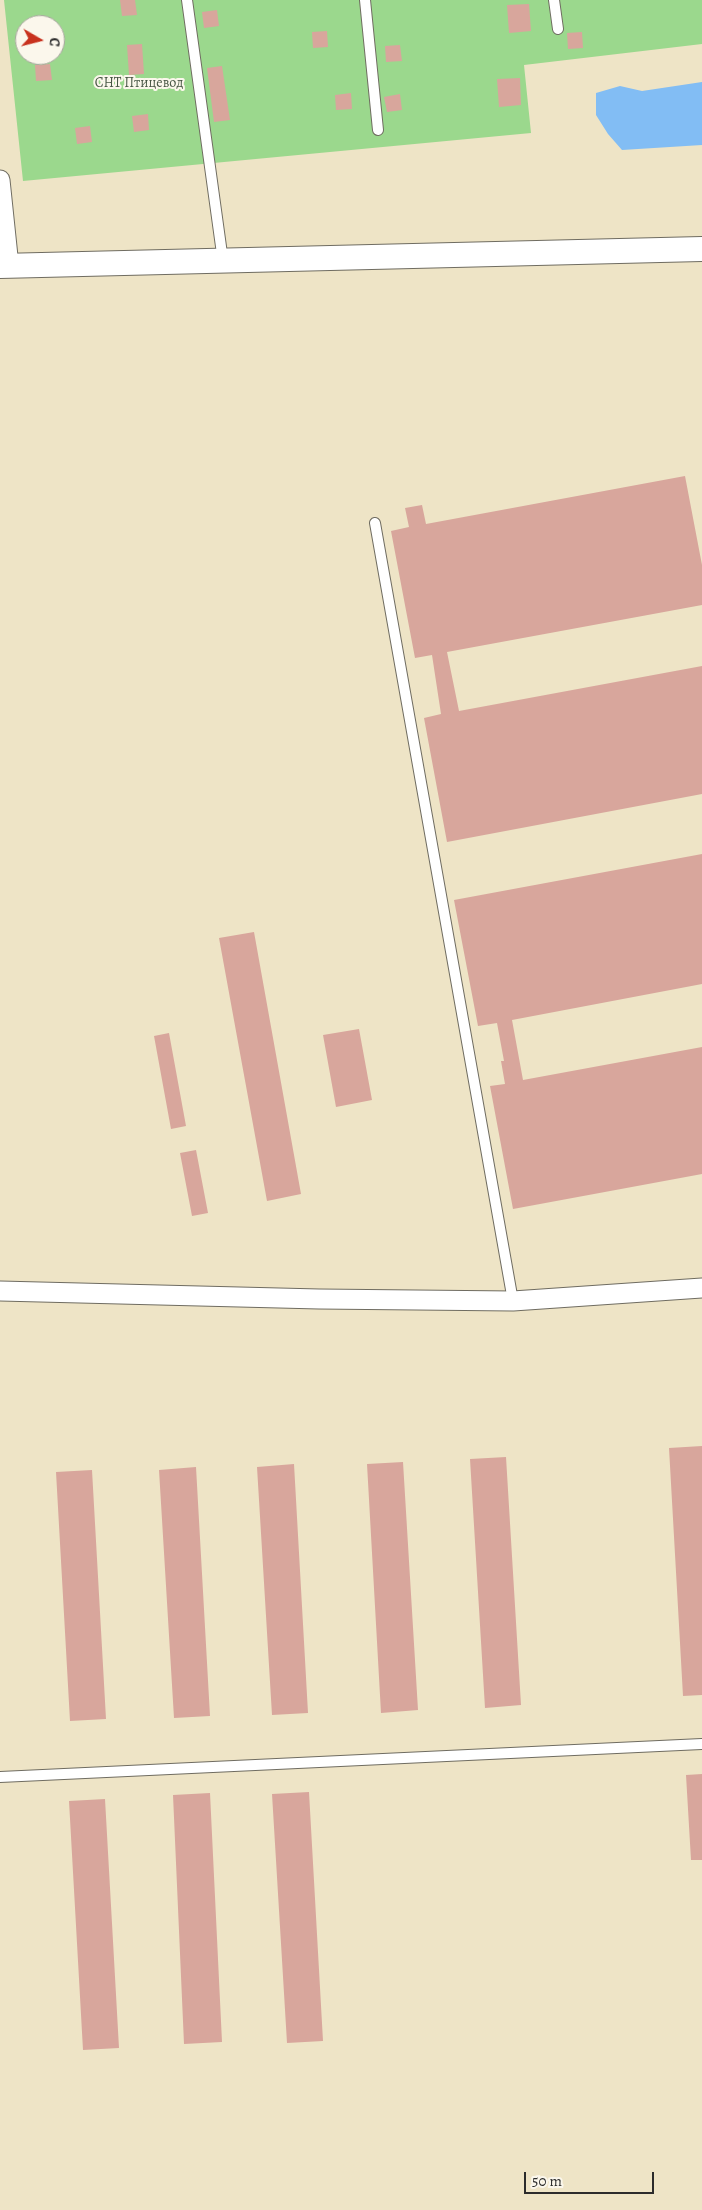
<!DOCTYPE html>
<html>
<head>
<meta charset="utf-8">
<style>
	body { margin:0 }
	#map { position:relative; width:702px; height:2210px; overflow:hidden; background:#eee4c6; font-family:Alegreya,serif }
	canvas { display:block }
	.north { position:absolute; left:15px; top:15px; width:50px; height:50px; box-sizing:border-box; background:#fbf7ec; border:1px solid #a8a59f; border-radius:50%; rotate:98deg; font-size:14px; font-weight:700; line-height:20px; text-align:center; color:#2b2b2b }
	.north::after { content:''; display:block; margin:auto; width:18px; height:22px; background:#c8321e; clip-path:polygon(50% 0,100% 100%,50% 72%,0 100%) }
	.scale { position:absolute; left:524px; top:2172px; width:130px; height:22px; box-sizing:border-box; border:2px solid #2b2b2b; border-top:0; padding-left:6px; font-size:15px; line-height:18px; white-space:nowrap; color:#2b2b2b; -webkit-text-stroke:4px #fbf7ec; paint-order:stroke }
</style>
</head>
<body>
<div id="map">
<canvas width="702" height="2210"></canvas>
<div class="north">С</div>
<div class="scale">50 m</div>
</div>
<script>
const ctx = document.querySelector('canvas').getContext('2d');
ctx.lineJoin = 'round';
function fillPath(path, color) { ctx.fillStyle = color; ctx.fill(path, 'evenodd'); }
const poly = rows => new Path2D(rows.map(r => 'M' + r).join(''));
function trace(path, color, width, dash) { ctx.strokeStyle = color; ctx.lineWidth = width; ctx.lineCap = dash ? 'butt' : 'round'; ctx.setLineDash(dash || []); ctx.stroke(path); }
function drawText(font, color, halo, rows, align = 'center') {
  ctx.font = font + ' Alegreya,serif'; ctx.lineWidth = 4; ctx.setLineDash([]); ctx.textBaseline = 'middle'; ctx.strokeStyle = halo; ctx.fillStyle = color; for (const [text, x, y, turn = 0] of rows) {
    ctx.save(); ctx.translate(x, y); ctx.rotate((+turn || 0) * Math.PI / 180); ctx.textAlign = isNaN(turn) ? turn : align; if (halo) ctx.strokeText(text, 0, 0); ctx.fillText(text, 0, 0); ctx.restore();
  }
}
fillPath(poly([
	[4,0,702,0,702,44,524,65,531,133,23,181],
	[25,25,55,25,55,55,25,55]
]), '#9bd88d');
fillPath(poly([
	[702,82,702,145,622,150,608,134,596,115,596,93,620,86,642,91]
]), '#82bdf4');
fillPath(poly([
	[120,0,135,0,137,15,122,16],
	[529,4,531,31,509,33,507,5],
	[217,10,219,26,204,28,202,12],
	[327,31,328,47,313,48,312,32],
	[582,32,583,48,568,49,567,33],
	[142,44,144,74,129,75,127,45],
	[400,45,402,61,386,62,385,46],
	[50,64,52,80,36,81,35,65],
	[222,66,230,120,214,122,207,68],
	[520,78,521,105,499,107,497,79],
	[351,93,352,109,336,110,335,95],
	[400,94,402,110,387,112,384,97],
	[148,114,149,130,134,132,132,116],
	[90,126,92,142,77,144,75,128],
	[685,476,702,565,702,605,447,652,459,711,702,666,702,794,447,842,424,718,441,714,432,655,415,658,391,531,409,527,405,508,422,505,426,524],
	[702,854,702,984,512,1020,523,1080,702,1047,702,1174,513,1209,490,1086,505,1084,501,1061,504,1061,497,1023,478,1026,454,900],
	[254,932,301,1194,267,1201,219,938],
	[359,1029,372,1100,336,1107,323,1035],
	[169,1033,186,1126,171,1129,154,1036],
	[196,1150,208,1213,192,1216,180,1153],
	[702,1446,702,1695,683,1696,669,1448],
	[506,1457,521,1705,485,1708,470,1459],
	[403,1462,418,1710,381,1713,367,1464],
	[294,1464,308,1713,272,1715,257,1467],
	[196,1467,210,1716,174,1718,159,1470],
	[92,1470,106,1719,70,1721,56,1472],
	[702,1774,702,1860,691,1860,686,1775],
	[309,1792,323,2041,287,2043,272,1794],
	[210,1793,222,2042,184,2044,173,1795],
	[105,1799,119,2048,83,2050,69,1801]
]), '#d8a69c');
const service = poly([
	[187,0,223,261],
	[365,0,378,130],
	[554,0,558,29],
	[375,523,513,1301],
	[0,1777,702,1744]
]);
const minor = poly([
	[0,180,9,266],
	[0,1291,319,1299,513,1301,702,1288]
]);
const tertiary = poly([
	[0,266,702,249]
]);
trace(service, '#6f6c61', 12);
trace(minor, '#6f6c61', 21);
trace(tertiary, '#6f6c61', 26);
trace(service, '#fff', 10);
trace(minor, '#fff', 19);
trace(tertiary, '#fff', 24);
drawText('14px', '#475644', '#fbf7ec', [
	["СНТ Птицевод",139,84]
]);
</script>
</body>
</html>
